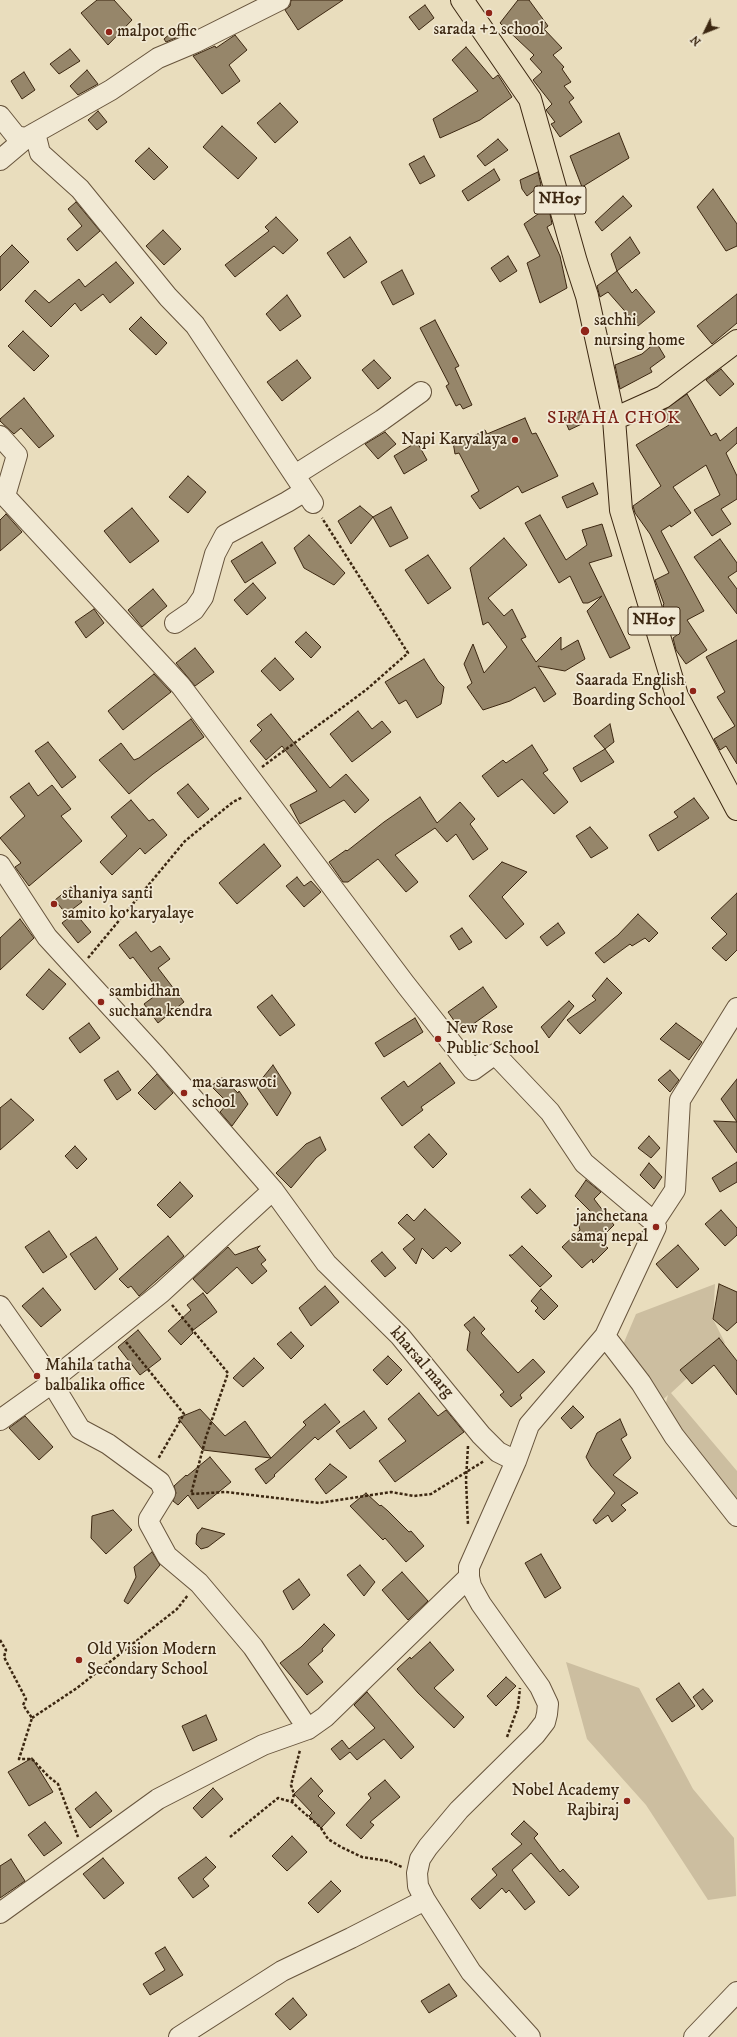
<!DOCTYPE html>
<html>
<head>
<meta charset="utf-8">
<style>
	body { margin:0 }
	#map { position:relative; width:737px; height:2037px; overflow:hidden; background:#e9ddbd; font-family:"IM FELL DW Pica",serif }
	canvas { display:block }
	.north { position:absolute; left:685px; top:12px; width:40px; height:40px; -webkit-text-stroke:3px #f1e9d4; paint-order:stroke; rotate:227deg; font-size:11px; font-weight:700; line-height:16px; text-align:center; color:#3c2711 }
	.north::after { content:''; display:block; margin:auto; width:14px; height:18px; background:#3c2711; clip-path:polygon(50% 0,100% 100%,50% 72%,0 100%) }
</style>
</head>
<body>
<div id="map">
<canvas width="737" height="2037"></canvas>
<div class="north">N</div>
</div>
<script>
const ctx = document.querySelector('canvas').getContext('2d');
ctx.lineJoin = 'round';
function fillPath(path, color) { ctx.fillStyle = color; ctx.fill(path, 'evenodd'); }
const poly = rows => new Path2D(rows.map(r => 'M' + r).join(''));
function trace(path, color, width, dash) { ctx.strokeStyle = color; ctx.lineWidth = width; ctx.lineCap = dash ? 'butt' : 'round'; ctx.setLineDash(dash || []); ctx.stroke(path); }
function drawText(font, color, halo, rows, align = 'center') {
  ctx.font = font + ' "IM FELL DW Pica",serif'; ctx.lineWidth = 3.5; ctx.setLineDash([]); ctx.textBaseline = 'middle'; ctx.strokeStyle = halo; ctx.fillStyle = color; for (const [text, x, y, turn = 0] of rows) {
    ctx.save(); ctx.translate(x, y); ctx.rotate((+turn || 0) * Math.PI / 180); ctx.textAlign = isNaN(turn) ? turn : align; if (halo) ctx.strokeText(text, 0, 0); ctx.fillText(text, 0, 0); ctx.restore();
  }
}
fillPath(poly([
	[715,1284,713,1319,725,1343,671,1393,737,1471,737,1509,662,1417,668,1395,655,1407,619,1354,636,1314],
	[566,1662,639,1688,693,1789,734,1838,736,1896,708,1900,646,1805,587,1739]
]), '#ccbea0');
const building = poly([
	[97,0,114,0,132,20,108,45,81,13,97,0],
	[291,0,343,0,298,30,285,10,290,6,291,0],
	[518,0,529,0,548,26,544,29,562,48,553,55,564,67,562,69,571,82,564,86,574,98,569,102,582,122,560,137,551,124,555,122,546,110,552,104,533,80,542,72,530,59,534,55,500,23,518,0],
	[425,5,434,18,419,30,409,17,425,5],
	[181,24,188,33,166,42,164,39,181,24],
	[235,35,247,50,229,65,240,81,222,94,193,56,215,46,216,48,235,35],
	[466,47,493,79,498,75,512,97,480,120,440,138,433,119,478,91,452,60,466,47],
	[70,49,80,61,59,74,50,64,70,49],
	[87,70,98,84,78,95,70,86,87,70],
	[24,72,35,90,22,99,11,81,24,72],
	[280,103,298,122,275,143,257,123,280,103],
	[98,111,107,122,97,130,88,120,98,111],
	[222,126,257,158,238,179,203,147,222,126],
	[619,133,629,158,582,187,570,156,619,133],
	[498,139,508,150,485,166,477,156,498,139],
	[149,148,168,167,154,180,135,161,149,148],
	[424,156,435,176,420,184,409,164,424,156],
	[494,169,500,180,468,201,462,191,494,169],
	[538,172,541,185,527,196,522,189,520,180,538,172],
	[713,189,737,224,737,246,726,251,697,207,713,189],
	[623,196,632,206,602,231,595,222,623,196],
	[76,202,100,231,77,251,67,239,82,226,68,209,76,202],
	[545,209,550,214,552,224,547,227,560,256,567,288,540,303,527,263,540,256,524,224,545,209],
	[276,217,298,240,283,254,274,246,235,277,225,265,269,231,265,227,276,217],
	[163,230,181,249,164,265,146,246,163,230],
	[350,237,367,262,344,278,327,253,350,237],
	[630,237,640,253,617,271,611,254,630,237],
	[12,245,29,262,0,291,0,257,12,245],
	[508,256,517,271,500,282,491,268,508,256],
	[116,262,134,283,110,303,103,294,81,311,75,303,51,327,25,301,35,290,49,303,79,279,85,287,116,262],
	[402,270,414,294,393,305,381,282,402,270],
	[617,271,632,293,636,289,655,312,638,326,608,292,600,297,597,286,617,271],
	[737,294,737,323,712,344,697,326,737,294],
	[287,295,301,316,280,331,266,314,287,295],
	[141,317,167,343,156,355,129,329,141,317],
	[435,320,459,366,455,368,472,405,463,409,460,404,456,406,446,386,449,384,420,328,435,320],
	[23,331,49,356,34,371,8,346,23,331],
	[656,342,665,357,650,368,652,372,620,389,615,365,642,354,656,342],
	[297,360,311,378,282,401,267,382,297,360],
	[374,360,391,378,378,389,362,370,374,360],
	[721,369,734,384,720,396,706,380,721,369],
	[687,394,711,436,716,433,720,441,737,427,737,443,726,453,737,476,737,499,721,509,731,524,712,536,694,510,720,495,706,465,673,487,691,513,671,527,670,525,661,531,704,611,687,620,707,650,686,664,676,650,673,638,677,635,666,614,663,605,664,604,655,580,669,573,650,534,635,513,633,506,661,486,636,445,669,425,661,412,687,394],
	[24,398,54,436,39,448,21,428,14,434,0,421,0,419,24,398],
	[581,411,586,422,569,430,564,418,581,411],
	[525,418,532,434,536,433,558,476,522,493,518,486,480,509,471,496,479,491,459,453,455,454,453,442,464,435,468,439,485,430,487,434,525,418],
	[385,432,396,444,378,459,365,444,385,432],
	[417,442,427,460,404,474,394,456,417,442],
	[188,476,206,492,188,513,169,497,188,476],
	[593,483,598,494,567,508,562,497,593,483],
	[360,506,373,517,351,544,338,521,360,506],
	[391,507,408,538,390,547,373,517,391,507],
	[132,508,159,541,130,563,104,531,132,508],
	[6,514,22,532,0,551,0,520,6,514],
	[540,515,566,560,587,545,582,530,602,524,612,556,589,563,630,648,610,658,587,611,602,596,588,603,583,603,570,576,559,583,525,523,540,515],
	[309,535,345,573,334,585,304,568,294,548,309,535],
	[504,538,527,565,488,598,504,616,512,609,526,637,521,639,536,662,561,637,561,650,578,640,585,659,565,671,538,666,556,694,544,702,535,687,510,701,483,710,467,687,472,683,464,664,473,644,484,673,507,647,488,622,483,625,470,568,504,538],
	[720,539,737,563,737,571,728,577,737,589,737,614,694,557,720,539],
	[262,542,276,563,245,583,231,561,262,542],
	[428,555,451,588,428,604,405,570,428,555],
	[253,583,266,598,247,615,234,600,253,583],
	[153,589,167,606,142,627,128,610,153,589],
	[94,609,104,623,86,638,75,622,94,609],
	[306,632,321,647,311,658,295,642,306,632],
	[737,640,737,764,726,746,720,750,714,739,735,726,717,697,725,692,706,657,737,640],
	[195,648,214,672,195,686,176,663,195,648],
	[275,658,294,679,280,691,261,671,275,658],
	[424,659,438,681,444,687,441,704,417,718,406,700,399,704,385,682,424,659],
	[154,674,171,692,123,730,108,711,154,674],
	[358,711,372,729,382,721,391,732,352,762,330,734,358,711],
	[271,714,330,788,346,774,369,800,355,813,344,800,300,824,290,805,317,791,282,746,266,760,250,741,262,730,257,725,271,714],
	[191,719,204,737,153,774,129,794,99,760,121,743,134,760,139,758,191,719],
	[610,724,614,742,605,749,594,736,610,724],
	[48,742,76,777,62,788,35,751,48,742],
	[532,745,548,770,543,773,568,802,554,814,522,779,498,797,482,776,503,760,506,763,532,745],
	[605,749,614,762,581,782,573,768,605,749],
	[29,783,38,796,52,785,71,809,61,816,82,841,29,886,15,867,21,863,0,838,25,816,10,797,29,783],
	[188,784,209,809,198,818,177,793,188,784],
	[420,797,437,823,460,802,475,819,470,824,488,849,473,860,456,834,447,842,435,828,395,855,418,882,406,892,378,859,348,882,343,882,329,862,346,850,347,851,384,822,420,797],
	[694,798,709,818,658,851,649,835,678,817,674,812,694,798],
	[131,800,149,821,153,819,167,835,145,854,140,848,112,875,100,862,127,836,111,817,131,800],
	[590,827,608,848,591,858,576,836,590,827],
	[264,844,281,866,237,904,219,883,264,844],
	[502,862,527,872,502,897,524,924,506,939,469,896,502,862],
	[297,877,304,886,311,881,321,892,304,907,286,886,297,877],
	[71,887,82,902,66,914,55,900,71,887],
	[737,893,737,950,726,961,712,948,727,934,711,918,737,893],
	[75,913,91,932,78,943,62,923,75,913],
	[638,914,658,933,649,942,645,938,632,946,630,944,604,963,595,953,618,935,638,914],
	[20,919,34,938,0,970,0,938,20,919],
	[558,923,565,933,547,946,540,937,558,923],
	[462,928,472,942,459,950,450,936,462,928],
	[136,932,151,952,160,946,170,959,158,968,184,1002,158,1023,144,1004,160,992,133,957,130,959,119,945,136,932],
	[49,969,66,984,43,1010,26,995,49,969],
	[607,978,622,993,580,1034,567,1020,596,1000,592,996,607,978],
	[483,987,497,1007,462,1032,448,1012,483,987],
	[272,995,295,1025,280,1036,257,1007,272,995],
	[569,1001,574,1006,549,1038,541,1027,569,1001],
	[415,1018,423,1032,384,1057,375,1043,415,1018],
	[89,1023,100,1038,80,1053,69,1038,89,1023],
	[676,1023,702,1042,689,1060,660,1039,676,1023],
	[440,1063,455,1083,421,1107,423,1110,402,1126,381,1098,404,1081,408,1087,440,1063],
	[273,1065,291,1093,277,1116,256,1086,273,1065],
	[670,1070,679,1080,670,1092,658,1080,670,1070],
	[118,1071,131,1090,117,1100,104,1080,118,1071],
	[157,1074,173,1093,155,1110,138,1093,157,1074],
	[222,1078,238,1093,239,1091,248,1104,232,1126,220,1112,228,1103,211,1086,222,1078],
	[737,1079,737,1122,721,1099,737,1079],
	[11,1099,34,1120,0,1150,0,1108,11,1099],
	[714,1121,737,1122,737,1153,714,1121],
	[429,1134,447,1154,433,1168,414,1147,429,1134],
	[649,1136,660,1148,651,1158,638,1148,649,1136],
	[320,1137,326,1150,316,1158,291,1188,276,1173,306,1144,320,1137],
	[75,1146,87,1159,77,1169,65,1156,75,1146],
	[737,1162,737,1182,720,1192,712,1178,737,1162],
	[649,1163,662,1177,654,1189,640,1175,649,1163],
	[586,1180,601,1192,594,1199,614,1225,599,1240,608,1248,593,1263,592,1259,582,1268,562,1247,580,1230,578,1223,592,1213,575,1196,586,1180],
	[180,1182,193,1196,170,1218,157,1205,180,1182],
	[530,1189,546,1206,537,1214,521,1197,530,1189],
	[425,1209,461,1243,451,1252,446,1247,433,1259,422,1248,416,1264,403,1249,415,1239,398,1223,407,1214,414,1221,425,1209],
	[721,1210,737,1228,737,1235,725,1246,705,1224,721,1210],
	[49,1231,67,1257,43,1273,25,1247,49,1231],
	[168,1236,184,1256,139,1296,131,1286,128,1288,119,1279,168,1236],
	[96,1237,118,1269,95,1290,70,1254,96,1237],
	[678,1245,699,1269,677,1288,656,1264,678,1245],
	[260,1246,257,1249,266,1260,261,1264,267,1271,252,1284,237,1267,207,1294,193,1279,228,1247,235,1255,260,1246],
	[522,1246,552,1276,540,1287,509,1255,512,1255,522,1246],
	[382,1252,396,1268,385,1277,371,1261,382,1252],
	[719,1284,737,1292,737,1322,727,1331,713,1319,719,1284],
	[325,1286,339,1302,311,1326,299,1308,325,1286],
	[43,1288,61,1310,41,1327,22,1306,43,1288],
	[541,1289,558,1306,544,1320,535,1311,538,1308,531,1301,541,1289],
	[203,1293,217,1312,192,1331,193,1333,181,1345,168,1331,191,1310,187,1305,203,1293],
	[474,1317,485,1329,481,1333,518,1373,533,1359,545,1372,520,1395,522,1398,511,1407,500,1395,504,1392,467,1350,470,1332,464,1325,474,1317],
	[138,1330,161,1359,140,1375,118,1347,138,1330],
	[291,1332,304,1346,291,1359,277,1344,291,1332],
	[719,1338,737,1361,737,1395,714,1365,692,1384,680,1370,719,1338],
	[388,1356,402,1370,387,1385,373,1370,388,1356],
	[254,1358,264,1368,243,1387,233,1378,254,1358],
	[419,1393,438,1416,446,1410,464,1432,395,1482,379,1461,406,1441,388,1419,419,1393],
	[325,1404,340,1422,318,1440,315,1437,274,1475,275,1476,266,1484,255,1469,271,1458,203,1450,178,1418,200,1409,225,1436,245,1421,271,1458,306,1425,303,1422,325,1404],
	[573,1406,584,1417,571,1429,561,1418,573,1406],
	[364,1411,377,1428,350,1449,336,1431,364,1411],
	[25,1416,53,1447,39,1460,9,1428,25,1416],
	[620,1419,627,1435,621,1439,631,1458,613,1475,638,1493,621,1505,626,1510,612,1522,608,1515,596,1524,593,1520,615,1493,591,1466,586,1457,597,1433,620,1419],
	[210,1457,231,1482,198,1509,188,1495,178,1505,173,1501,176,1493,174,1486,186,1475,187,1476,210,1457],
	[330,1464,347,1477,326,1494,315,1479,330,1464],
	[366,1493,380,1506,381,1505,388,1511,409,1532,411,1531,424,1546,406,1562,385,1538,383,1540,350,1506,366,1493],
	[113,1510,132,1530,106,1554,91,1538,92,1516,113,1510],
	[202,1528,225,1534,208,1547,201,1549,196,1544,197,1534,202,1528],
	[152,1552,160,1565,128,1604,124,1601,136,1577,134,1567,152,1552],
	[541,1554,561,1588,545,1598,525,1563,541,1554],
	[360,1565,375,1582,364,1596,347,1575,360,1565],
	[402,1572,428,1601,408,1620,382,1590,402,1572],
	[299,1579,310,1595,293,1610,283,1591,299,1579],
	[324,1624,335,1635,322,1649,323,1651,308,1664,323,1682,307,1695,280,1663,301,1647,324,1624],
	[430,1642,454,1670,434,1688,464,1717,454,1728,418,1693,397,1669,410,1657,411,1659,430,1642],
	[506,1677,516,1686,496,1706,487,1696,506,1677],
	[679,1683,695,1706,672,1722,656,1699,679,1683],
	[703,1689,713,1701,702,1710,693,1697,703,1689],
	[367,1692,414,1747,401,1759,384,1739,357,1760,350,1752,340,1760,331,1749,342,1740,349,1749,375,1728,354,1705,367,1692],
	[206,1715,217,1740,193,1751,182,1726,206,1715],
	[32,1758,53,1792,29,1806,8,1772,32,1758],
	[311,1778,323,1791,318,1796,335,1813,321,1828,309,1816,312,1813,294,1794,311,1778],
	[385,1780,400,1797,370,1822,374,1825,361,1839,346,1825,371,1798,368,1794,385,1780],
	[213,1788,223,1799,202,1818,193,1808,213,1788],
	[96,1792,112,1811,90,1828,75,1809,96,1792],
	[524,1821,538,1834,534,1838,560,1872,563,1869,579,1887,569,1896,531,1853,512,1870,535,1902,525,1910,509,1890,506,1893,502,1888,480,1909,471,1899,497,1875,492,1869,522,1844,511,1834,524,1821],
	[45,1822,62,1843,44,1856,28,1835,45,1822],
	[292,1836,307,1852,287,1871,272,1856,292,1836],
	[206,1857,216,1867,203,1879,209,1886,193,1898,178,1878,206,1857],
	[103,1858,124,1883,104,1899,83,1874,103,1858],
	[11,1859,25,1881,0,1898,0,1866,11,1859],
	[331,1881,341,1891,318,1913,308,1903,331,1881],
	[165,1947,183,1975,150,1995,143,1984,165,1970,155,1953,165,1947],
	[449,1984,457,1996,429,2013,421,2001,449,1984],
	[293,1998,307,2015,290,2030,275,2014,293,1998]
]);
fillPath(building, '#96866a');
trace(building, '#3c2711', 1);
const minor = poly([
	[0,116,16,136,26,138],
	[35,133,40,153,80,189,168,297,195,325,313,503],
	[0,160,26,138,111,90,158,58,196,42,280,0],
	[0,436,17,455,5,496,181,686,406,985,473,1070,495,1054,550,1112,584,1163,654,1222],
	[295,475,382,420,421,392],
	[175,623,194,610,203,597,215,554,225,535,287,502,305,491],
	[0,865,47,937,156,1056,273,1190,326,1263,400,1336,481,1435,498,1452,516,1461],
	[0,1306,52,1380],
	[605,1336,641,1383,674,1436,737,1516],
	[52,1383,80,1429,108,1444,160,1482,165,1493,149,1519,149,1523,167,1556,199,1583,253,1647,308,1729],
	[0,1420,52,1383,52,1380,161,1293,273,1190],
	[0,1913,158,1799,263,1745,308,1729,325,1717,469,1577],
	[179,2037,282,1971,351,1938,425,1900],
	[530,2037,471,1972,425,1900,418,1886,417,1873,420,1859,428,1847,459,1810,535,1735,545,1722,547,1714,548,1704,540,1687,481,1604,471,1586,469,1577,469,1567,516,1461,529,1425,605,1336,656,1227,654,1222,675,1190,680,1100,737,1008],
	[694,2037,737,1992]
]);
const major = poly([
	[462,0,530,99,576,262,587,296,614,419,621,510,677,696,737,809],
	[614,419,663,397,737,341]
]);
trace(minor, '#67543c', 22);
trace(major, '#3c2711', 24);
trace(poly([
	[262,767,366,690,408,653,322,518],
	[88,958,185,841,233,802,243,797],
	[172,1305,228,1373,206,1437,191,1494,226,1492,319,1503,391,1492,414,1496,431,1494,484,1461],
	[126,1342,184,1414,158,1459],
	[468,1446,466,1480,468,1525],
	[0,1640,6,1650,4,1657,26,1699,23,1705,32,1718,19,1759,32,1759,49,1777,58,1784,78,1837],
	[32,1718,77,1688,116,1657,177,1609,188,1595],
	[507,1737,518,1707,520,1688],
	[292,1802,294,1794,291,1785,300,1750],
	[230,1837,278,1798,292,1802,321,1828,328,1839,341,1847,362,1857,388,1861,402,1867]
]), '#3c2711', 2.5, [3, 2]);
trace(minor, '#f1e9d4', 20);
trace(major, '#e9ddbd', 22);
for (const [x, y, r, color] of [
	[489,13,4,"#8f2418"],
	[109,32,4,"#8f2418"],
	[585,331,5,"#8f2418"],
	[515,440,4,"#8f2418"],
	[693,691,4,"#8f2418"],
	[54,904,4,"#8f2418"],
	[101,1002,4,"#8f2418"],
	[438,1039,4,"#8f2418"],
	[184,1093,4,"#8f2418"],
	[656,1227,4,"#8f2418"],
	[37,1376,4,"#8f2418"],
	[79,1660,4,"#8f2418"],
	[627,1801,4,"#8f2418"]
]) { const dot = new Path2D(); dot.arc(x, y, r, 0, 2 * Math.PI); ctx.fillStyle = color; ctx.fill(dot); trace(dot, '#f1e9d4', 1.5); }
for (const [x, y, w] of [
	[560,200,52],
	[654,621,52]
]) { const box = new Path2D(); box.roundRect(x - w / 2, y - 14, w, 28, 3); ctx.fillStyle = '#f1e9d4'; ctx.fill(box); trace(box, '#3c2711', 1); }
drawText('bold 16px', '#3c2711', null, [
	["NH05",560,200],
	["NH05",654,621]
]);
drawText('17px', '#3c2711', '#f1e9d4', [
	["sarada +2 school",489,30,"center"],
	["malpot offic",117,32],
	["sachhi",594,321],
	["nursing home",594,341],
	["Napi Karyalaya",507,440,"right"],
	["Saarada English",685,681,"right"],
	["Boarding School",685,701,"right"],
	["sthaniya santi",62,894],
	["samito ko karyalaye",62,914],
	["sambidhan",109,992],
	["suchana kendra",109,1012],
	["New Rose",446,1029],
	["Public School",446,1049],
	["ma saraswoti",192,1083],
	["school",192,1103],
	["janchetana",648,1217,"right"],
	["samaj nepal",648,1237,"right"],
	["Mahila tatha",45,1366],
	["balbalika office",45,1386],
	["Old Vision Modern",87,1650],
	["Secondary School",87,1670],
	["Nobel Academy",619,1791,"right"],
	["Rajbiraj",619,1811,"right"]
], 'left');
drawText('17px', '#3c2711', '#f1e9d4', [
	["kharsal marg",421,1363,49]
]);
ctx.letterSpacing = '1px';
drawText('18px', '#7a1f14', '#f1e9d4', [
	["SIRAHA CHOK",614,419]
]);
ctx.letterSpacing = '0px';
</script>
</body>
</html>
